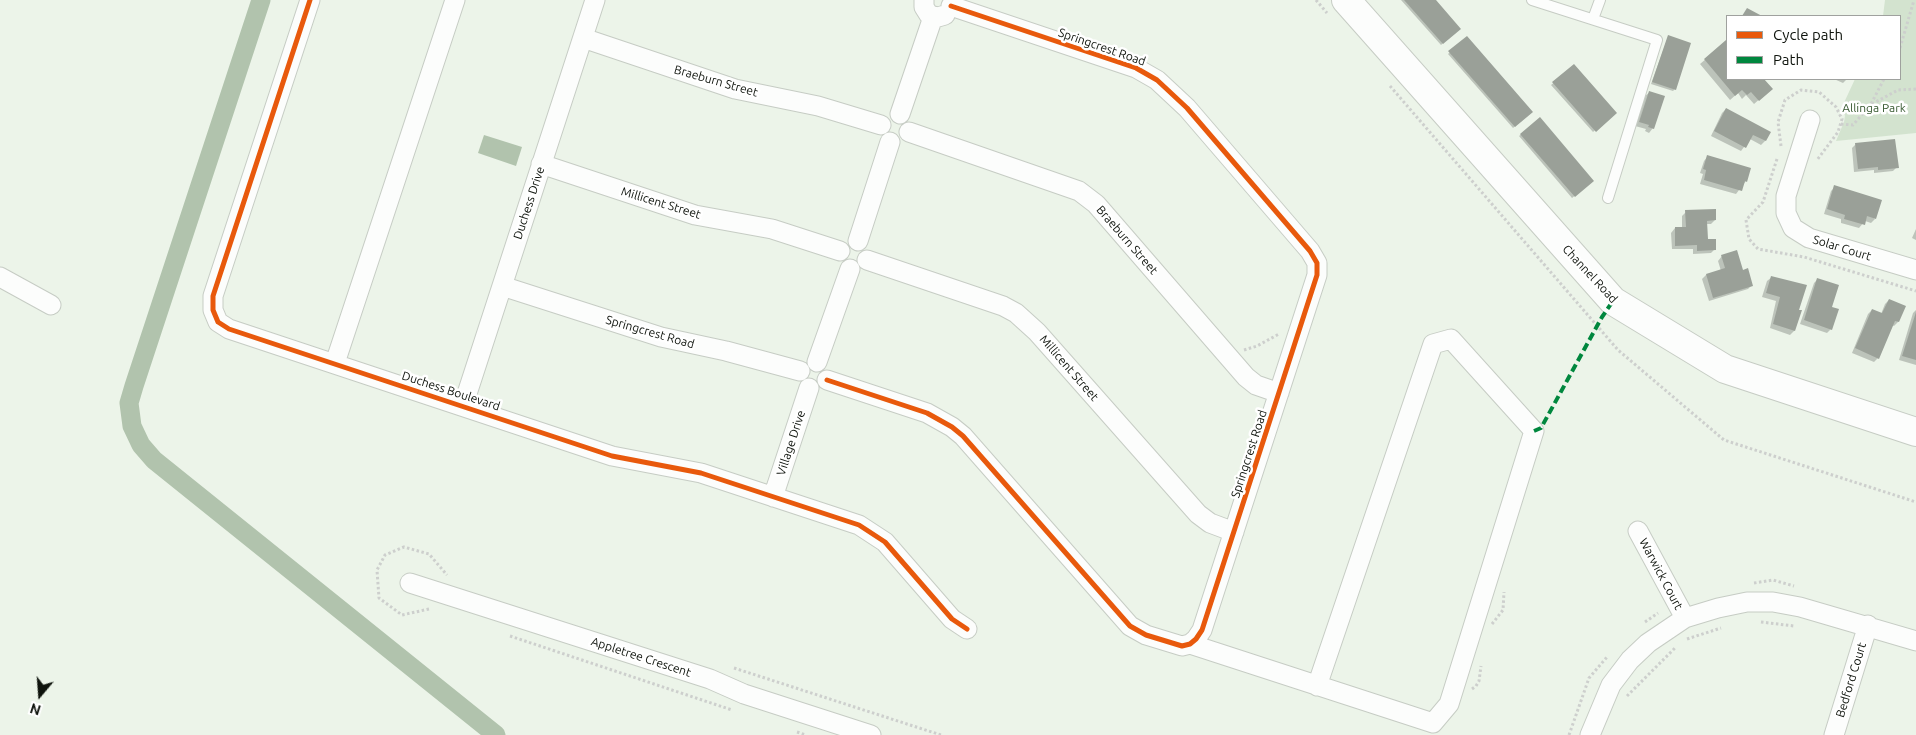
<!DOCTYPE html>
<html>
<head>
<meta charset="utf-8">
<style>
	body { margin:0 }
	#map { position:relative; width:1916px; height:735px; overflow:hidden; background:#ecf4e9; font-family:Ubuntu,sans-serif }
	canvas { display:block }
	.legend { position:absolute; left:1726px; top:15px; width:175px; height:65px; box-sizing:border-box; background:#fff; border:1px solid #9fa19e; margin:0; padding:6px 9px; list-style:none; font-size:15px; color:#0e130c }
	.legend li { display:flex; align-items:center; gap:10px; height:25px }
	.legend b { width:25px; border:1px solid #9fa19e }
	.north { position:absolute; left:15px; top:670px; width:50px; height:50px; -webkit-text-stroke:4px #fff; paint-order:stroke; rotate:198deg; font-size:14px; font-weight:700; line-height:20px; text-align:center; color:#0e130c }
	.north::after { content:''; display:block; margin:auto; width:18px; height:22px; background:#0e130c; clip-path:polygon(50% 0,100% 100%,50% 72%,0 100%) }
</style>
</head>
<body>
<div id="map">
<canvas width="1916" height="735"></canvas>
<ul class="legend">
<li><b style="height:6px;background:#e8590c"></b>Cycle path</li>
<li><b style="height:6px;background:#00873e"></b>Path</li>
</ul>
<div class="north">N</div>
</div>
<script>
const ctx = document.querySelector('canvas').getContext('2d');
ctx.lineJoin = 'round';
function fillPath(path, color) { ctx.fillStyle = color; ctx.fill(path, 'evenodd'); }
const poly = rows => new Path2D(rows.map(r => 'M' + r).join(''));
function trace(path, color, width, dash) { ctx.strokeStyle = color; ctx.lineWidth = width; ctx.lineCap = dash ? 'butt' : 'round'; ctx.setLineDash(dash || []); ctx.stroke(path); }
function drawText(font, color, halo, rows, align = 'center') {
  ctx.font = font + ' Ubuntu,sans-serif'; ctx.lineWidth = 5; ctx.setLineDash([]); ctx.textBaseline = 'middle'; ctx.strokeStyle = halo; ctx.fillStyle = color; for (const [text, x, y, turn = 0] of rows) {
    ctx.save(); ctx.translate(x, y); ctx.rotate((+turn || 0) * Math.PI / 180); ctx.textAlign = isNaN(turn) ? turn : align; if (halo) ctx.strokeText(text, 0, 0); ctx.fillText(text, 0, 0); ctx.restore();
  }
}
fillPath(poly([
	[1885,0,1916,0,1916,133,1836,141,1844,122,1845,116,1842,107,1855,79,1900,79,1900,16,1883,16]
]), '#d3e3cf');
fillPath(poly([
	[484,135,522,147,516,166,478,153]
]), '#b1c3ad');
fillPath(poly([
	[1401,0,1435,0,1459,28,1441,45],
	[1467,37,1532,112,1513,128,1448,54],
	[1668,37,1675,89,1673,91,1651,84],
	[1726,42,1727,44,1727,79,1763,79,1771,89,1754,104,1746,95,1742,99,1738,93,1730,100,1700,64],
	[1574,66,1615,112,1593,132,1551,85],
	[1834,79,1847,79,1843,83],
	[1650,92,1653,128,1649,133,1645,131,1646,129,1635,126,1645,96],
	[1726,109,1769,133,1765,141,1761,145,1750,139,1741,151,1711,136,1722,113],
	[1540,119,1593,181,1572,198,1519,136],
	[1856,144,1897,167,1893,171,1874,173,1874,170,1854,172,1852,148],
	[1708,156,1746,181,1736,194,1700,184,1703,174,1700,173,1704,161],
	[1835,187,1875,219,1871,223,1865,221,1859,228,1841,223,1841,219,1824,214,1831,191],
	[1686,212,1715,220,1711,224,1706,224,1707,240,1715,249,1711,253,1693,254,1693,249,1672,249,1671,233,1675,228,1682,228,1682,216],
	[1916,229,1916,240,1912,238],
	[1722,256,1742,271,1752,285,1748,289,1709,301,1702,279,1706,275,1721,271,1718,261],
	[1772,277,1798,310,1794,331,1790,335,1770,328,1776,301,1762,297,1767,281],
	[1818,279,1831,308,1831,329,1827,333,1800,324,1814,283],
	[1889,300,1898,322,1894,326,1892,325,1878,358,1874,362,1852,353,1868,314,1872,310,1881,314,1885,304],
	[1916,310,1916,365,1899,360,1913,313]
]), '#0003');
trace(poly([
	[261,0,134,386,129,403,132,426,141,445,154,460,496,735]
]), '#b1c3ad', 19);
fillPath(poly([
	[1404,0,1436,0,1461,29,1443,44],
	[1747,8,1762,16,1742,16],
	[1668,35,1691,43,1676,90,1652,82],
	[1467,36,1533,112,1515,127,1448,51],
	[1726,40,1727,79,1764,79,1773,89,1759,101,1751,92,1747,95,1742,90,1735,96,1704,59],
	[1574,64,1617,113,1596,132,1552,82],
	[1649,91,1665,96,1654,129,1648,127,1649,125,1639,122],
	[1726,108,1771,132,1766,141,1753,135,1746,148,1714,131],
	[1540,117,1594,181,1575,197,1520,134],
	[1895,139,1899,168,1878,170,1878,167,1858,169,1855,143],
	[1707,155,1751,168,1747,182,1745,181,1742,191,1704,180,1706,170,1703,169],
	[1834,185,1882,200,1876,219,1867,216,1865,225,1844,219,1845,215,1827,209],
	[1716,209,1716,220,1707,221,1708,239,1716,239,1716,250,1697,251,1697,245,1675,246,1675,227,1686,227,1685,210],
	[1737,250,1743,270,1748,268,1753,286,1713,298,1706,274,1725,268,1721,255],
	[1771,276,1807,285,1799,310,1802,310,1795,331,1773,324,1780,297,1766,293],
	[1817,278,1839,285,1832,307,1839,309,1832,330,1804,320],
	[1889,299,1906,306,1899,322,1895,321,1879,359,1855,348,1872,309,1882,313],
	[1916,312,1916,360,1902,356]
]), '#9aa098');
const lane = poly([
	[1532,0,1657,40,1608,198],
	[1593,19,1600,0]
]);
const street = poly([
	[310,0,213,296,213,310,218,322,229,329,612,456,701,473,859,525,885,542,952,619,967,629],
	[924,0,924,7,929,15,938,17,945,15],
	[583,38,735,89,818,106,881,125],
	[900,114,933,17],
	[1810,120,1786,196,1786,213,1793,228,1809,238,1916,270],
	[909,132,1079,191,1096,204,1246,377,1256,385,1279,393],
	[541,164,695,215,772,229,840,251],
	[858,241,890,142],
	[867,260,1003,306,1016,313,1037,332,1198,514,1210,523,1234,532],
	[0,277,51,305],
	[502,286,661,337,726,351,800,371],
	[817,362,850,269],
	[335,363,455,0],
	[827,380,927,413,952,427,963,436,1130,626,1146,635,1182,646,1190,644,1196,639,1202,630,1317,275,1317,263,1310,251,1187,108,1157,80,1136,68,951,6],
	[463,406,595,0],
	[773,497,809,388],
	[1638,531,1685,618],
	[410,583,710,679,744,694,871,735],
	[1190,644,1433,723,1449,704,1534,431,1451,339,1433,344,1317,686],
	[1590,735,1611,685,1630,660,1648,643,1685,618,1718,608,1747,602,1773,602,1800,607,1916,641],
	[1834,735,1868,625]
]);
const secondary = poly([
	[1346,0,1613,301,1725,369,1916,432]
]);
trace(lane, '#c6ccc4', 12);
trace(street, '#c6ccc4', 21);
trace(secondary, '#c6ccc4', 30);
trace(poly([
	[1316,0,1327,13],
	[1900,48,1914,0],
	[1390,86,1618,350,1724,440,1916,502],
	[1872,104,1898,90,1916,89],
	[1841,124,1853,125,1871,104,1884,79],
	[1781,146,1778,122,1785,100,1801,90,1819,92,1836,107,1842,119,1838,132,1817,160],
	[1777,159,1763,202,1746,220,1749,239,1758,249,1804,257,1916,291],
	[1244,350,1257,346,1279,334],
	[1754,583,1773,580,1794,586],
	[429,609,402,615,379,598,377,570,385,555,404,547,429,554,447,575],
	[1645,622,1658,613],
	[1761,622,1794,626],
	[1492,624,1503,610,1504,592],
	[510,636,732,710],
	[1687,639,1721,628],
	[734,668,941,735],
	[1472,689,1476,686,1479,681,1481,666],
	[1627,696,1676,647],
	[797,732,806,735],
	[1569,735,1589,678,1607,657]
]), '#cdcfcd', 3, [2.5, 2.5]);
trace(lane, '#fcfdfc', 10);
trace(street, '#fcfdfc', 19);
trace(secondary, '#fcfdfc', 28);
trace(poly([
	[1534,431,1541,428,1602,317,1613,301]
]), '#00873e', 4, [8, 4]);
trace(poly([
	[310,0,213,296,213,310,218,322,229,329,612,456,701,473,859,525,885,542,952,619,967,629],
	[827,380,927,413,952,427,963,436,1130,626,1146,635,1182,646,1190,644,1196,639,1202,630,1317,275,1317,263,1310,251,1187,108,1157,80,1136,68,951,6]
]), '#e8590c', 5);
drawText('12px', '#0e130c', '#fff', [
	["Springcrest Road",1102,47,19],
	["Braeburn Street",716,81,16],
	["Duchess Drive",529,203,-72],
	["Millicent Street",661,203,17],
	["Braeburn Street",1127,240,49],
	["Solar Court",1842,248,17],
	["Channel Road",1590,274,47],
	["Springcrest Road",650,332,16],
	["Millicent Street",1069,368,49],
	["Duchess Boulevard",451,391,18],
	["Village Drive",791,443,-72],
	["Springcrest Road",1249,454,-72],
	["Warwick Court",1661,574,62],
	["Appletree Crescent",641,657,18],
	["Bedford Court",1851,680,-73]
]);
drawText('12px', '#36582f', '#fff', [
	["Allinga Park",1874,108]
]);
</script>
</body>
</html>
